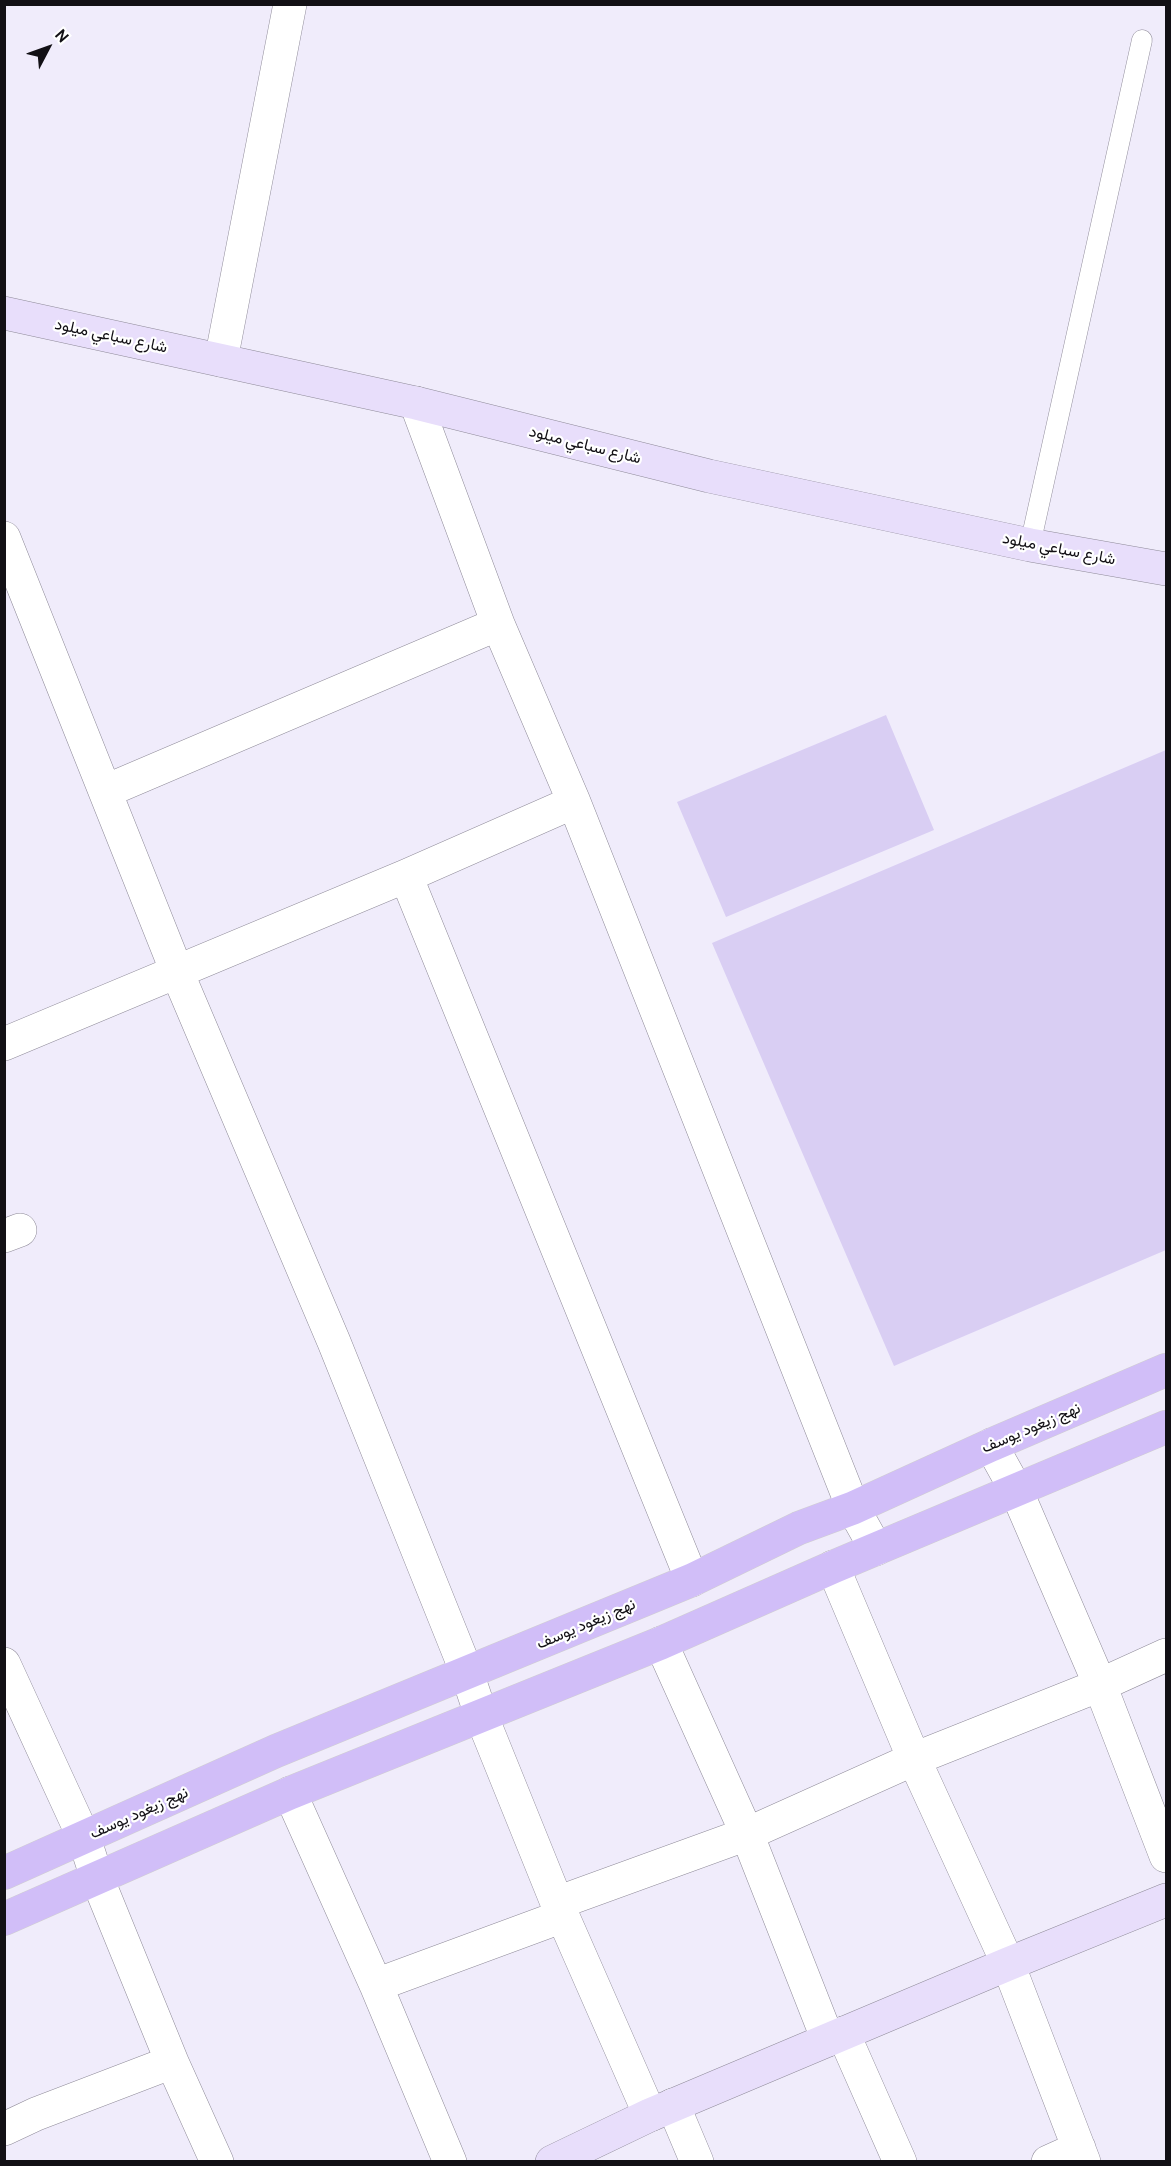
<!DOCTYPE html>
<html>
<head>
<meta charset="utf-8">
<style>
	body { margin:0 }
	#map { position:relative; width:1171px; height:2166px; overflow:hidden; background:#f0ecfb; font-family:Cabin,sans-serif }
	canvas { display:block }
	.frame { position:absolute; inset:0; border:6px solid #121015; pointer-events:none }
	.north { position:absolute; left:18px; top:18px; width:60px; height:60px; -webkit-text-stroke:4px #fff; paint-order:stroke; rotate:49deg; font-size:16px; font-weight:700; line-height:24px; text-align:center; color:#121015 }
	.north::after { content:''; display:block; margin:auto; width:21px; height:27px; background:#121015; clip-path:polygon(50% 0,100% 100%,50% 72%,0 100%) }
</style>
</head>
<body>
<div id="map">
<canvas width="1171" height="2166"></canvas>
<div class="frame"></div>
<div class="north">N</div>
</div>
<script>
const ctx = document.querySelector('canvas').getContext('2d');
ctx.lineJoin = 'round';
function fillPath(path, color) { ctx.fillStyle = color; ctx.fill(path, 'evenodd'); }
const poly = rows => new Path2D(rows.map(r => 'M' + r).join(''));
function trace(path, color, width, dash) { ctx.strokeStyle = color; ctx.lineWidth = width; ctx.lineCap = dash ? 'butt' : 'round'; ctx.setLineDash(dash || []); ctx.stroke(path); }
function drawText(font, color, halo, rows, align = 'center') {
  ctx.font = font + ' Cabin,Vazirmatn,sans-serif'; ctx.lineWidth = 4.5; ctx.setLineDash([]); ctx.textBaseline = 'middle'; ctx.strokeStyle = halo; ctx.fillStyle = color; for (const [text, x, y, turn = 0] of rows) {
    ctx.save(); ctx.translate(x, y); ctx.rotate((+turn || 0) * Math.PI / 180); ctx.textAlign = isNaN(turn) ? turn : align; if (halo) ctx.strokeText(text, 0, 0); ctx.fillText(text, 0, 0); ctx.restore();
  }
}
fillPath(poly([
	[886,715,934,830,726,917,677,802],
	[1166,750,1166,1250,894,1366,712,943]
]), '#d9cef3');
const lane = poly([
	[1030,545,1142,40]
]);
const street = poly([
	[221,360,290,4],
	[416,403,498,624,574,802,853,1508,876,1549],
	[4,538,177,972,334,1342,467,1673,481,1715,557,1903,650,2115],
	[106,791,498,624],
	[406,876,692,1580],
	[4,1044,406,876,574,802],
	[4,1236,20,1230],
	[991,1445,1016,1490,1100,1685,1166,1856],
	[833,1567,914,1759,1008,1964,1084,2162],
	[661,1643,747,1834,828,2040],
	[4,1664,84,1838,97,1878,172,2062,217,2162],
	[290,1793,376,1985,563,1916],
	[557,1903,747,1834,914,1759,1100,1685,1166,1655],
	[376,1985,450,2162],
	[843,2033,900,2162],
	[673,2105,697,2162],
	[4,2129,36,2114,172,2062],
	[1048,2162,1079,2148]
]);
const secondary = poly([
	[4,313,416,403,709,476,1030,545,1166,569],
	[552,2162,650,2115,1008,1964,1166,1900]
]);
const primary = poly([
	[4,1873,276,1751,692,1580,799,1528,853,1508,991,1445,1166,1370],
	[4,1919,290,1793,661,1643,833,1567,1166,1427]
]);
trace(lane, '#8f8b99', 21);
trace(street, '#8f8b99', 34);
trace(secondary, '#8f8b99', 34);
trace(primary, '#d0cfd0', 34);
trace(lane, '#fff', 20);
trace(street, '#fff', 33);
trace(secondary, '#e8defb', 33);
trace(primary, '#d1bef8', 33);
drawText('16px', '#121015', '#fff', [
	["شارع سباعي ميلود",111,336,12],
	["شارع سباعي ميلود",585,445,14],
	["شارع سباعي ميلود",1059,549,11],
	["نهج زيغود يوسف",1031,1428,-23],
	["نهج زيغود يوسف",586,1624,-23],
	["نهج زيغود يوسف",139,1813,-24]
]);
</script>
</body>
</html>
